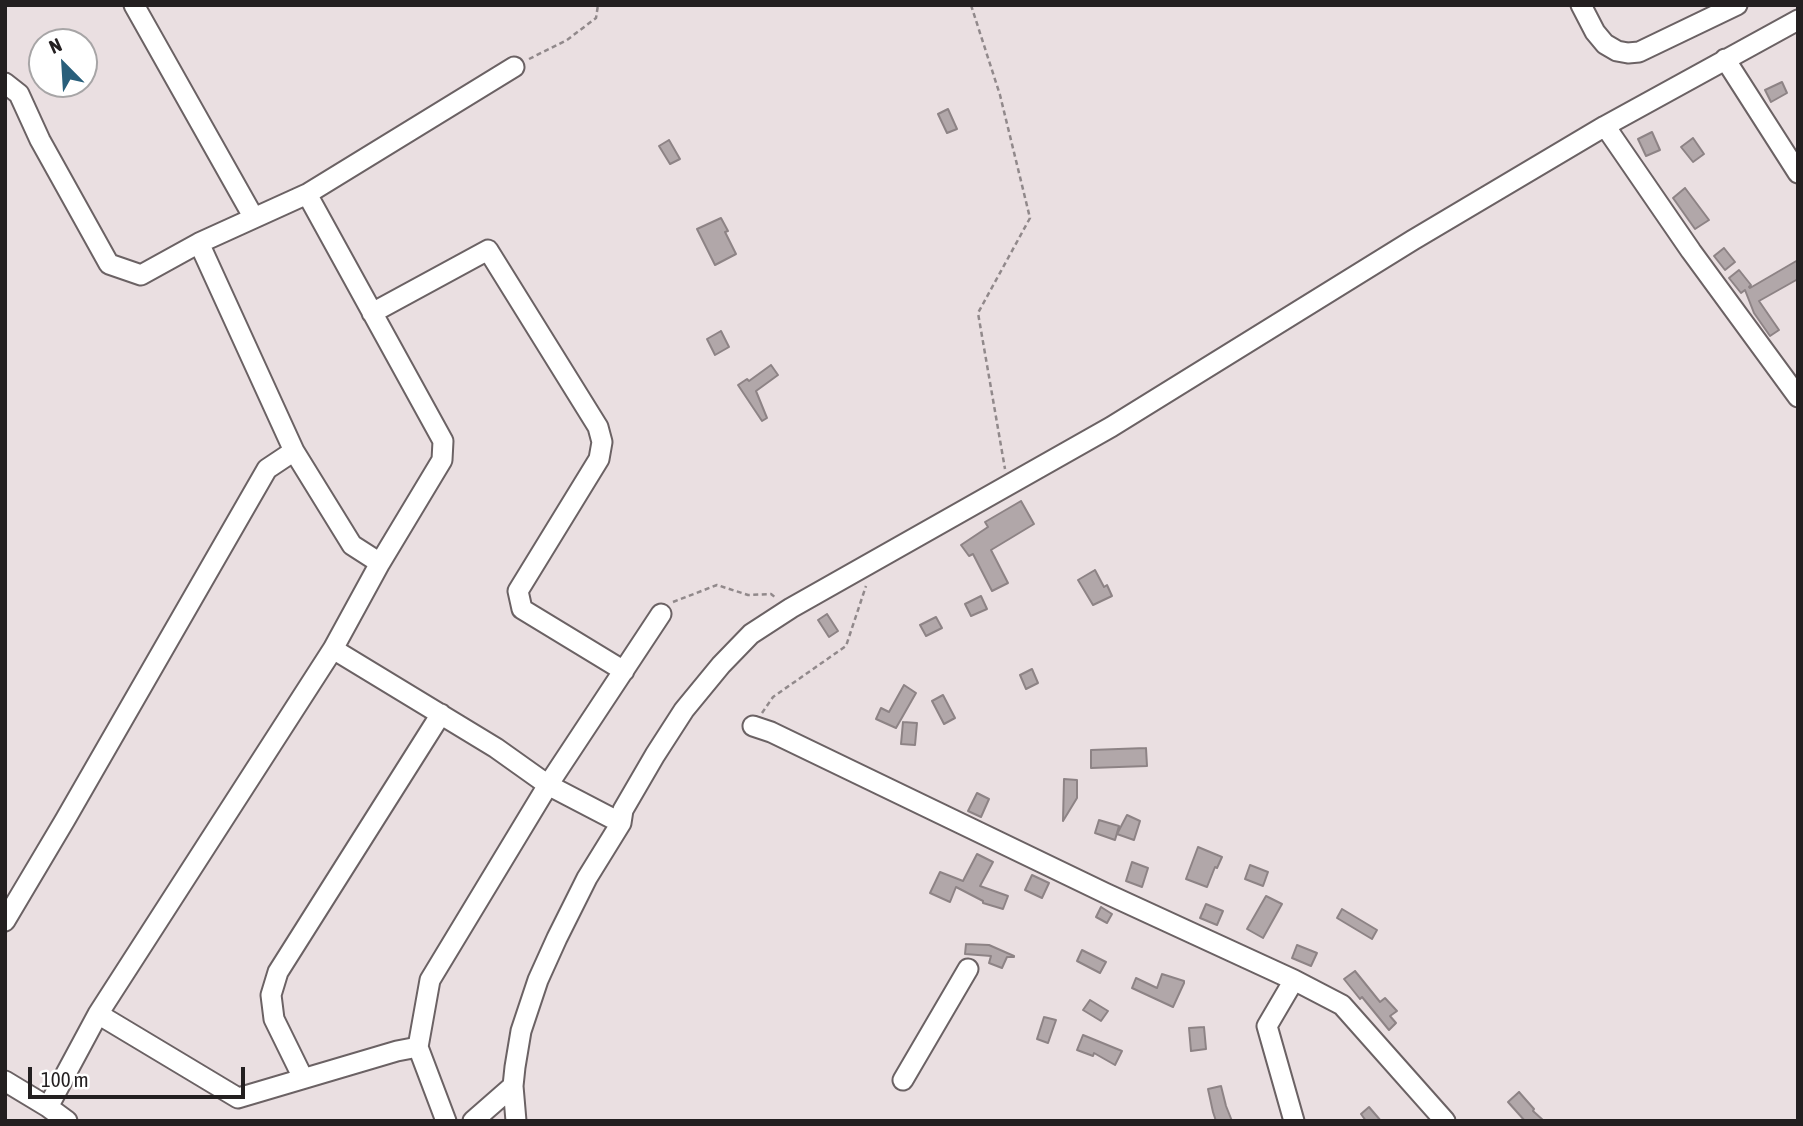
<!DOCTYPE html>
<html>
<head>
<meta charset="utf-8">
<style>
	body { margin:0 }
	#map { position:relative; width:1803px; height:1126px; overflow:hidden; background:#eadfe1; font-family:"Asap Condensed",sans-serif }
	canvas { display:block }
	.frame { position:absolute; inset:0; border:7px solid #231f20; pointer-events:none }
	.north { position:absolute; left:28px; top:28px; width:70px; height:70px; box-sizing:border-box; background:#fff; border:2px solid #a7a5a6; border-radius:50%; rotate:336deg; font-size:19px; font-weight:700; line-height:28px; text-align:center; color:#231f20 }
	.north::after { content:''; display:block; margin:auto; width:24px; height:32px; background:#295f7b; clip-path:polygon(50% 0,100% 100%,50% 72%,0 100%) }
	.scale { position:absolute; left:28px; top:1067px; width:217px; height:32px; box-sizing:border-box; border:4px solid #231f20; border-top:0; padding-left:9px; font-size:21px; line-height:24px; white-space:nowrap; color:#231f20; -webkit-text-stroke:5px #fff; paint-order:stroke }
</style>
</head>
<body>
<div id="map">
<canvas width="1803" height="1126"></canvas>
<div class="frame"></div>
<div class="north">N</div>
<div class="scale">100 m</div>
</div>
<script>
const ctx = document.querySelector('canvas').getContext('2d');
ctx.lineJoin = 'round';
function fillPath(path, color) { ctx.fillStyle = color; ctx.fill(path, 'evenodd'); }
const poly = rows => new Path2D(rows.map(r => 'M' + r).join(''));
function trace(path, color, width, dash) { ctx.strokeStyle = color; ctx.lineWidth = width; ctx.lineCap = dash ? 'butt' : 'round'; ctx.setLineDash(dash || []); ctx.stroke(path); }
const building = poly([
	[1782,82,1787,93,1771,102,1765,90,1782,82],
	[948,109,957,129,947,133,938,114,948,109],
	[1652,132,1660,150,1646,156,1638,139,1652,132],
	[1693,138,1704,154,1693,162,1681,147,1693,138],
	[669,140,680,159,670,164,659,146,669,140],
	[1685,188,1709,220,1695,229,1673,198,1685,188],
	[721,218,728,231,725,232,736,254,715,265,697,229,721,218],
	[1724,248,1735,262,1725,270,1714,256,1724,248],
	[1798,260,1798,279,1759,301,1779,330,1770,336,1754,313,1745,290,1741,293,1729,278,1739,270,1751,285,1749,287,1750,288,1798,260],
	[721,331,729,347,715,355,707,339,721,331],
	[771,365,778,375,756,391,767,418,762,421,738,385,747,379,749,381,771,365],
	[1021,501,1034,524,991,550,1008,583,992,591,973,554,969,556,961,545,988,527,985,522,1021,501],
	[1095,570,1104,587,1107,585,1112,596,1093,605,1078,580,1095,570],
	[981,596,987,609,971,616,965,604,981,596],
	[827,614,838,631,829,637,818,620,827,614],
	[936,617,942,628,926,636,920,625,936,617],
	[1032,669,1038,683,1026,689,1020,675,1032,669],
	[904,685,916,693,896,728,876,719,881,708,889,712,904,685],
	[943,695,955,718,944,724,932,701,943,695],
	[903,722,917,723,915,745,901,744,903,722],
	[1146,748,1147,766,1091,768,1091,750,1146,748],
	[1064,779,1077,780,1077,798,1063,821,1064,779],
	[977,793,989,799,981,817,968,811,977,793],
	[1127,815,1140,821,1134,840,1117,834,1127,815],
	[1099,820,1119,826,1115,840,1095,833,1099,820],
	[1198,847,1222,857,1217,868,1215,867,1207,887,1186,879,1198,847],
	[977,854,993,862,980,886,1008,896,1003,909,983,903,983,901,956,887,950,902,930,893,940,872,963,881,977,854],
	[1132,862,1148,868,1142,887,1126,881,1132,862],
	[1250,865,1268,872,1263,886,1245,879,1250,865],
	[1032,875,1049,883,1042,898,1025,890,1032,875],
	[1266,896,1282,904,1263,938,1247,929,1266,896],
	[1206,904,1223,911,1217,925,1200,918,1206,904],
	[1101,907,1112,914,1107,923,1096,917,1101,907],
	[1342,909,1377,930,1372,939,1337,918,1342,909],
	[966,944,989,945,1014,956,1014,957,1007,957,1002,968,989,963,991,956,965,954,966,944],
	[1297,945,1317,953,1311,966,1292,958,1297,945],
	[1082,950,1106,962,1100,973,1077,961,1082,950],
	[1355,971,1380,1002,1385,998,1397,1011,1390,1016,1396,1023,1389,1030,1362,997,1360,999,1344,979,1355,971],
	[1162,974,1184,981,1184,983,1173,1007,1132,988,1136,978,1157,988,1162,974],
	[1090,1000,1108,1011,1101,1021,1083,1010,1090,1000],
	[1044,1017,1056,1020,1048,1043,1037,1039,1044,1017],
	[1204,1027,1206,1049,1191,1051,1189,1028,1204,1027],
	[1083,1035,1122,1051,1115,1065,1094,1053,1093,1056,1077,1050,1083,1035],
	[1221,1086,1226,1106,1232,1121,1216,1121,1213,1112,1208,1089,1221,1086],
	[1519,1092,1534,1109,1533,1111,1544,1121,1525,1121,1508,1102,1519,1092],
	[1369,1107,1381,1121,1366,1121,1361,1114,1369,1107]
]);
fillPath(building, '#b1a7a9');
trace(building, '#8d8385', 2);
const minor = poly([
	[134,5,254,218],
	[1581,5,1595,32,1605,44,1617,51,1628,53,1639,52,1737,5],
	[1725,59,1798,173],
	[5,83,19,94,40,140,109,264,141,275,199,243,307,194,514,67],
	[1605,126,1691,251,1798,397],
	[199,243,294,451,352,545,380,563],
	[372,313,488,250,598,427,602,442,599,459,518,591,522,609,624,671],
	[333,649,496,748,548,785,621,823],
	[753,726,771,732,1105,893,1294,980,1342,1005,1445,1121],
	[5,921,65,820,267,469,294,451],
	[1294,980,1267,1026,1294,1121],
	[98,1014,238,1098,397,1051,418,1047],
	[303,1078,274,1019,271,995,278,972,441,714],
	[903,1080,968,969],
	[5,1081,48,1107,67,1121],
	[48,1107,98,1014,333,649,380,563,442,460,443,441,307,194],
	[446,1121,418,1047,430,980,548,785,661,614],
	[473,1121,513,1086],
	[516,1121,513,1086,515,1067,521,1031,538,980,557,938,587,878,621,823,623,810,655,755,684,710,721,665,751,634,791,608,1111,427,1413,240,1605,126,1798,20]
]);
trace(minor, '#6b6264', 23);
trace(poly([
	[971,5,1000,95,1030,218,978,313,1005,469],
	[529,59,567,40,596,18,598,5],
	[673,602,717,585,748,595,771,594,776,598],
	[762,713,773,697,846,646,866,586]
]), '#91898b', 2.5, [5, 3.5]);
trace(minor, '#fff', 19);
</script>
</body>
</html>
